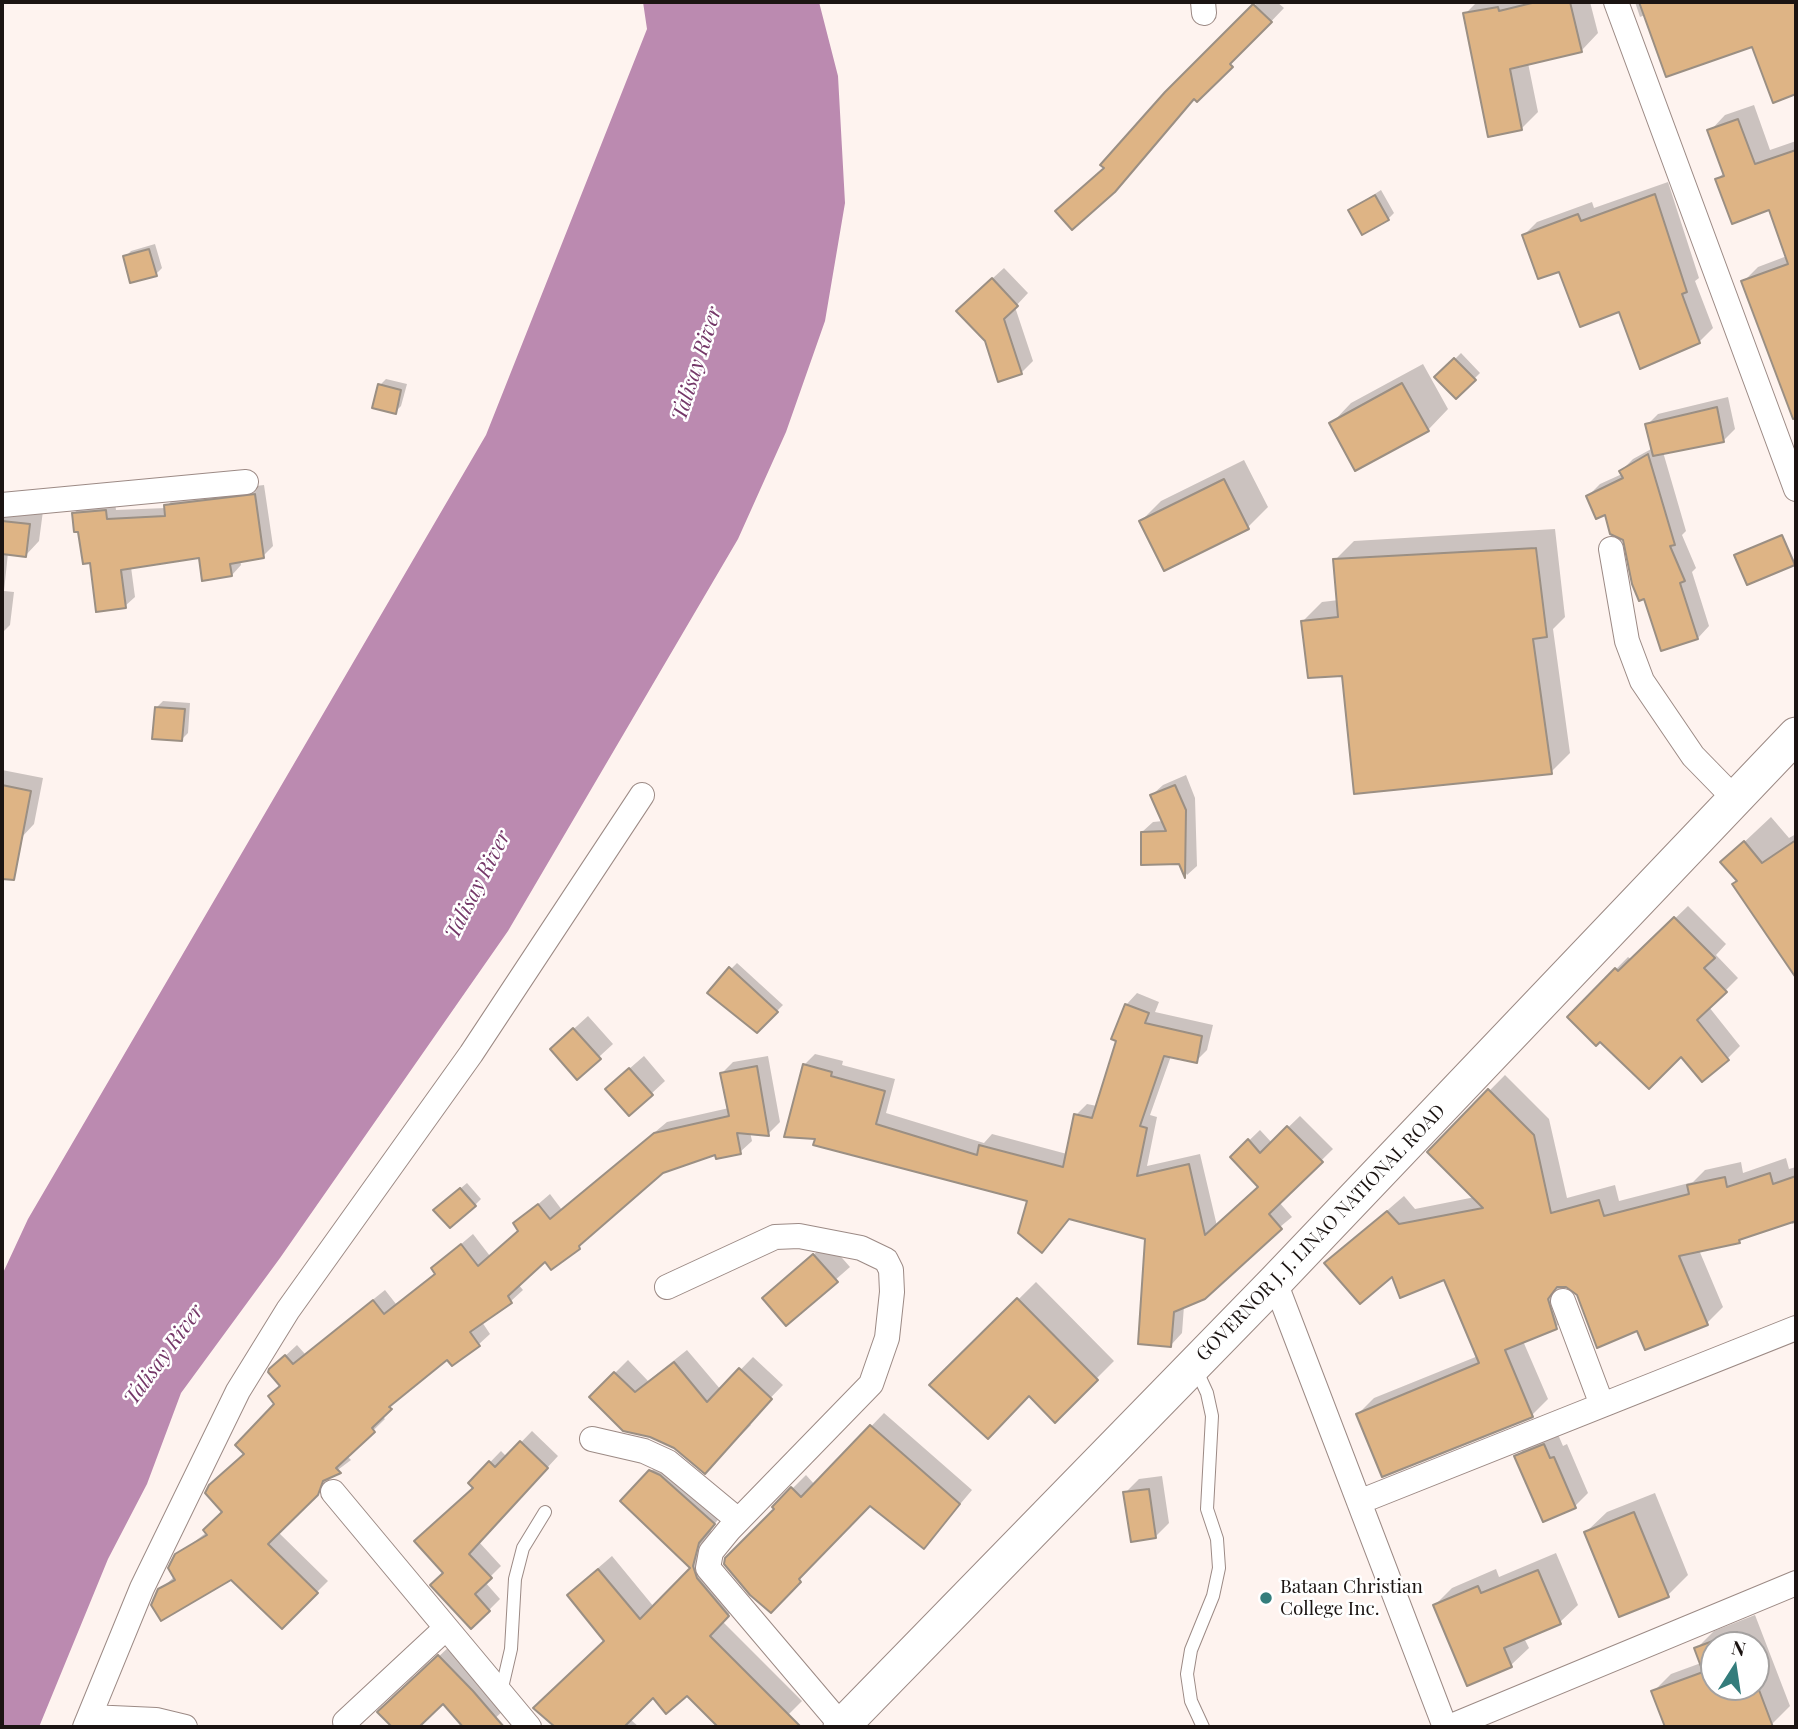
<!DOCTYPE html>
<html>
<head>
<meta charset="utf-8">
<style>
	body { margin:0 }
	#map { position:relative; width:1798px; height:1729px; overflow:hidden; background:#fef3ef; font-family:"Playfair Display",serif }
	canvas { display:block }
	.frame { position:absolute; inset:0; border:4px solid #1b1412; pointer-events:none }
	.north { position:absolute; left:1700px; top:1631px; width:70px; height:70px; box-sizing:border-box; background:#fff; border:2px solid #a4a1a0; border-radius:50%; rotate:12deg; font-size:19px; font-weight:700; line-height:28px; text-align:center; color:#1b1412 }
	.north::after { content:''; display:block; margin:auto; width:24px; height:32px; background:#347d7c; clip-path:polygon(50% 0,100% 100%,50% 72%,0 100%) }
</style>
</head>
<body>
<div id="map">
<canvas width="1798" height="1729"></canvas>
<div class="frame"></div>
<div class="north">N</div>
</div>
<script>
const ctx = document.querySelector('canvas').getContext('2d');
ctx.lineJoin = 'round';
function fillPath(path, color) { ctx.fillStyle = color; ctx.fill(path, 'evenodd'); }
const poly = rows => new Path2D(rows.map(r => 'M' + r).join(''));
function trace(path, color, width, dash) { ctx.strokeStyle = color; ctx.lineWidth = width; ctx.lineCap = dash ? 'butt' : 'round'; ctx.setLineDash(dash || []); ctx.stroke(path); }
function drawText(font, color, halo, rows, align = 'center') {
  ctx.font = font + ' "Playfair Display",serif'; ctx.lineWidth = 5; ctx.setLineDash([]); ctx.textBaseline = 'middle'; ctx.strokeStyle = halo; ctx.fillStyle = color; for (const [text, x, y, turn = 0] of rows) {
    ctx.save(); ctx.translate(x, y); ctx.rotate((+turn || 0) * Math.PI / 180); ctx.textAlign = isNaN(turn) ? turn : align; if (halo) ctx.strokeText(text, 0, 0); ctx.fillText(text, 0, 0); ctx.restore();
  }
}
fillPath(poly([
	[643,2,819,2,838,76,845,203,825,321,786,432,738,539,508,931,280,1258,181,1393,147,1484,108,1559,39,1727,2,1727,2,1275,28,1219,486,435,647,29]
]), '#bb8ab0');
fillPath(poly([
	[1258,2,1277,2,1284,8,1197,99,1195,98,1105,167,1166,93],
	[1477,2,1590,2,1598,33,1582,50,1528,63,1538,112,1521,129,1465,14],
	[1635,2,1796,2,1796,93,1775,100,1753,44,1645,15,1640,17],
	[1754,105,1770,150,1796,141,1796,412,1743,282,1758,267,1787,256,1770,208,1717,179,1725,172,1710,131,1725,115],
	[1668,182,1699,278,1695,281,1713,328,1699,342,1620,310,1560,270,1524,235,1537,222,1592,202,1594,208],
	[1381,190,1394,213,1388,219,1350,210],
	[155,244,162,268,156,274,125,257,131,251],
	[1004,268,1028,293,1015,307,1033,361,1021,373,970,299],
	[1461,353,1480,373,1456,397,1437,377],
	[1423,364,1448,409,1428,430,1331,424,1351,403],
	[386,379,407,384,401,406,395,412,380,385],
	[1728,397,1735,429,1724,440,1663,452,1686,531,1682,535,1696,568,1692,572,1709,626,1698,638,1606,513,1588,496,1600,484,1622,474,1621,471,1633,459,1653,448,1647,425,1658,414],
	[1244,460,1268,507,1248,527,1141,521,1161,501],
	[264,485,273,546,263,556,240,560,241,565,232,575,200,556,131,567,135,597,125,606,92,561,73,514,83,505,115,502,116,510,166,508,175,496],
	[2,506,43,511,39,541,26,555,8,553,4,591,14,592,10,625,2,633],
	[1555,529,1565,617,1553,629,1570,753,1551,772,1344,674,1303,621,1322,602,1339,600,1335,560,1354,541],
	[163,701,190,703,188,733,182,739,156,708],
	[2,770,43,778,34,824,21,838,2,834],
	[1186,775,1195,798,1197,866,1187,875,1180,862,1142,832,1153,822,1163,821,1152,795,1163,785],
	[1771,817,1789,838,1796,834,1796,975,1734,884,1738,880,1723,862],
	[1688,906,1726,944,1716,955,1738,978,1709,1007,1740,1046,1727,1059,1600,1040,1569,1017,1628,957,1632,960],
	[737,963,783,1005,757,1031,731,969],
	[1137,993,1159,1002,1155,1012,1213,1025,1207,1050,1196,1061,1171,1056,1150,1115,1157,1117,1147,1166,1200,1154,1217,1226,1260,1186,1232,1157,1260,1130,1272,1143,1300,1116,1333,1149,1279,1202,1292,1217,1184,1306,1182,1333,1171,1345,1147,1238,1070,1218,1042,1251,1029,1200,817,1138,804,1065,815,1054,843,1061,842,1065,895,1079,886,1113,984,1143,992,1134,1067,1154,1076,1115,1087,1104,1097,1106,1126,1005],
	[588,1016,613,1044,577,1077,566,1036],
	[644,1056,665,1081,651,1094,621,1076],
	[768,1056,780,1122,768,1134,750,1132,752,1141,740,1152,716,1153,663,1171,589,1235,579,1247,546,1260,518,1284,523,1290,511,1301,482,1322,490,1334,478,1345,448,1357,401,1395,382,1416,385,1419,347,1456,351,1460,331,1475,329,1481,278,1532,328,1581,282,1627,231,1577,160,1590,175,1576,177,1555,207,1532,224,1512,246,1453,277,1404,270,1396,281,1385,283,1358,297,1345,305,1354,385,1290,396,1304,437,1272,433,1268,473,1234,490,1256,520,1230,515,1224,550,1194,562,1210,667,1122,729,1108,722,1073,733,1062],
	[1505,1075,1549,1119,1567,1198,1615,1185,1619,1201,1693,1182,1705,1170,1741,1162,1743,1173,1786,1158,1789,1169,1796,1167,1796,1223,1792,1224,1790,1221,1743,1237,1739,1241,1699,1250,1723,1307,1707,1323,1638,1329,1563,1282,1572,1311,1556,1327,1523,1341,1548,1399,1532,1415,1358,1414,1374,1398,1478,1356,1445,1277,1392,1274,1326,1263,1404,1196,1415,1209,1475,1197,1429,1152],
	[467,1183,481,1199,475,1205,442,1204],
	[828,1242,850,1267,786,1323,764,1298],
	[1036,1282,1114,1361,1055,1420,1029,1394,932,1385],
	[687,1350,721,1390,753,1357,783,1385,747,1422,751,1425,705,1471,675,1447,591,1397,628,1360,648,1381],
	[884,1413,972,1490,924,1547,870,1504,771,1610,774,1507,806,1475,815,1485],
	[532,1431,558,1456,479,1542,501,1566,485,1582,500,1599,489,1610,445,1573,475,1488,470,1483,501,1451,507,1457],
	[1557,1432,1563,1446,1567,1444,1588,1493,1575,1506,1516,1457,1530,1443],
	[665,1457,727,1509,712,1527,706,1551,742,1601,722,1621,802,1701,776,1727,720,1727,687,1694,653,1696,630,1719,639,1727,557,1727,536,1708,606,1641,569,1595,583,1581,612,1556,654,1607,692,1568,623,1500],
	[1162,1476,1169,1523,1155,1537,1125,1493,1139,1479],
	[1655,1493,1688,1575,1668,1595,1586,1532,1607,1512],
	[1556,1553,1578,1605,1560,1622,1524,1638,1529,1648,1511,1665,1435,1605,1452,1588,1496,1569,1499,1577],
	[1755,1615,1790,1706,1772,1724,1763,1727,1726,1727,1723,1719,1699,1727,1666,1727,1653,1692,1671,1674,1701,1663,1696,1649,1714,1631],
	[1714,1645,1756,1645,1756,1687,1714,1687],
	[452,1644,508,1706,486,1727,465,1727,443,1702,417,1727,394,1727,380,1712]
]), '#0003');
const building = poly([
	[1536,2,1570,2,1582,52,1510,69,1522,130,1488,137,1463,13,1498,7,1499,11,1536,2],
	[1639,2,1796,2,1796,94,1773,103,1752,47,1666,77,1639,2],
	[1253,4,1272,22,1230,64,1233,67,1197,102,1194,99,1115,192,1072,230,1055,211,1104,168,1100,165,1165,92,1253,4],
	[1738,119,1755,164,1796,150,1796,418,1793,419,1741,281,1788,264,1769,210,1732,224,1715,179,1724,176,1707,130,1738,119],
	[1655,194,1687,292,1682,294,1700,343,1640,369,1619,312,1580,327,1559,272,1538,279,1522,235,1578,214,1581,221,1655,194],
	[1375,195,1389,220,1362,235,1348,210,1375,195],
	[149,249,157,276,130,283,123,256,149,249],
	[992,278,1018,306,1004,319,1022,374,998,382,985,341,956,311,992,278],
	[1454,358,1476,380,1456,399,1434,377,1454,358],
	[1402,383,1429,431,1355,471,1329,423,1402,383],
	[378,384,401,390,396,414,372,408,378,384],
	[1717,407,1724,442,1653,456,1645,424,1717,407],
	[1648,454,1675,545,1670,546,1685,581,1680,583,1698,639,1661,651,1644,599,1639,601,1632,584,1623,540,1610,534,1605,515,1596,519,1586,496,1623,478,1619,471,1648,454],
	[1224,479,1249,529,1164,571,1139,521,1224,479],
	[255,494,264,558,230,564,232,576,202,581,199,558,121,570,126,608,96,612,90,563,83,564,78,532,74,532,72,513,106,510,107,519,165,516,164,505,255,494],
	[2,521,30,524,26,557,2,554,2,521],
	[1782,535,1795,565,1747,585,1734,555,1782,535],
	[1536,548,1547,637,1533,639,1552,774,1354,794,1342,676,1308,678,1301,621,1338,617,1333,559,1536,548],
	[155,707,185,709,182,741,152,739,155,707],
	[2,785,31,791,14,880,2,879,2,785],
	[1175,785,1186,810,1185,878,1179,864,1141,865,1141,832,1166,831,1150,795,1175,785],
	[1796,840,1796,978,1732,884,1737,881,1720,862,1744,841,1762,863,1796,840],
	[1674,917,1715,958,1704,968,1727,992,1697,1020,1729,1060,1702,1082,1681,1057,1649,1089,1600,1042,1596,1046,1567,1017,1615,968,1618,971,1674,917],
	[729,967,778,1012,757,1033,707,993,729,967],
	[1125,1004,1149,1013,1145,1023,1202,1036,1197,1063,1164,1056,1140,1126,1147,1128,1137,1176,1189,1164,1205,1235,1258,1187,1230,1157,1248,1139,1260,1153,1287,1126,1323,1162,1269,1214,1282,1229,1205,1299,1174,1312,1171,1347,1138,1344,1145,1239,1069,1219,1042,1253,1018,1233,1027,1201,813,1145,815,1139,784,1137,803,1064,832,1072,831,1076,885,1091,876,1124,977,1155,979,1145,1063,1167,1074,1114,1092,1118,1116,1041,1111,1039,1125,1004],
	[573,1028,601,1059,577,1080,550,1049,573,1028],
	[757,1066,769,1136,737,1133,741,1154,716,1159,715,1155,663,1173,579,1246,580,1249,551,1270,545,1262,508,1296,512,1303,470,1332,480,1346,452,1366,447,1360,389,1407,392,1409,372,1428,375,1432,336,1468,341,1473,323,1481,318,1495,268,1544,318,1593,282,1629,231,1580,161,1621,151,1605,158,1589,175,1580,168,1568,175,1554,207,1535,203,1530,222,1512,205,1493,209,1485,244,1454,235,1445,274,1404,268,1396,280,1386,268,1372,269,1369,285,1355,293,1364,373,1300,384,1314,435,1274,431,1268,461,1244,478,1266,518,1231,513,1223,538,1204,550,1219,654,1133,729,1116,720,1073,757,1066],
	[629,1068,653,1095,629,1116,605,1089,629,1068],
	[1488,1089,1534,1135,1551,1213,1599,1200,1604,1216,1689,1194,1687,1185,1725,1177,1727,1187,1770,1173,1773,1184,1796,1176,1796,1221,1739,1240,1740,1243,1679,1256,1708,1325,1645,1350,1637,1331,1597,1348,1577,1295,1566,1287,1557,1287,1548,1299,1557,1329,1505,1350,1533,1417,1382,1477,1356,1414,1479,1363,1444,1280,1400,1298,1392,1277,1360,1304,1324,1263,1387,1211,1399,1224,1483,1208,1427,1152,1488,1089],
	[460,1188,476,1206,450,1228,433,1210,460,1188],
	[813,1254,838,1282,786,1326,762,1298,813,1254],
	[1017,1298,1098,1380,1055,1423,1029,1396,988,1439,929,1385,1017,1298],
	[674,1362,707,1402,739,1368,772,1399,705,1474,674,1448,650,1437,623,1431,589,1397,614,1372,635,1392,674,1362],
	[870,1425,960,1504,924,1549,870,1506,799,1579,801,1582,771,1613,750,1595,724,1564,725,1558,774,1509,772,1507,791,1487,801,1497,870,1425],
	[520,1441,548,1468,469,1554,492,1578,475,1594,490,1611,471,1629,430,1585,443,1573,414,1541,473,1488,468,1483,489,1461,495,1467,520,1441],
	[1544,1444,1550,1458,1554,1457,1576,1508,1543,1522,1514,1456,1544,1444],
	[649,1470,660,1475,715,1524,699,1543,693,1566,697,1578,729,1616,710,1636,801,1727,718,1727,687,1696,666,1714,653,1698,624,1727,555,1727,533,1708,604,1641,567,1595,598,1569,640,1619,690,1568,620,1501,649,1470],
	[1149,1489,1156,1538,1131,1542,1123,1492,1149,1489],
	[1634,1512,1669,1597,1619,1617,1584,1532,1634,1512],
	[1538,1570,1561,1624,1504,1648,1512,1667,1467,1686,1433,1605,1478,1586,1481,1593,1538,1570],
	[1737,1632,1742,1645,1714,1645,1714,1687,1756,1687,1756,1682,1773,1727,1665,1727,1651,1691,1703,1672,1694,1648,1737,1632],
	[438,1655,473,1691,504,1727,463,1727,443,1704,419,1727,392,1727,377,1712,438,1655]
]);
fillPath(building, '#deb485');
trace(building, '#9b8f83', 2);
const service = poly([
	[1196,1369,1207,1393,1212,1416,1207,1509,1217,1539,1219,1568,1213,1596,1191,1650,1187,1674,1191,1701,1203,1727],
	[501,1692,511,1649,515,1579,523,1548,545,1512]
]);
const minor = poly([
	[1203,2,1204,13],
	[1616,2,1796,489],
	[2,505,246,482],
	[1611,549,1627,641,1642,681,1693,756,1735,799],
	[1275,1282,1445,1727],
	[667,1287,775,1237,799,1236,861,1248,886,1260,891,1270,892,1292,887,1338,871,1384,729,1530,711,1552,708,1568,842,1726],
	[1563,1301,1602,1405],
	[592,1439,644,1451,668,1462,738,1520],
	[333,1492,529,1727],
	[1359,1502,1796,1328],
	[90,1717,156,1720,185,1727],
	[345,1722,446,1628],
	[85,1727,142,1588,238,1391,288,1310,471,1054,642,795],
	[1449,1727,1796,1583]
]);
const secondary = poly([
	[841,1727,1275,1282,1796,735]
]);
trace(service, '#9c8a85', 14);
trace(minor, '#9c8a85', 26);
trace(secondary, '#9c8a85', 37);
trace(service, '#fff', 12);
trace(minor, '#fff', 24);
trace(secondary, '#fff', 35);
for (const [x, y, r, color] of [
	[1266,1598,7,"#347d7c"]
]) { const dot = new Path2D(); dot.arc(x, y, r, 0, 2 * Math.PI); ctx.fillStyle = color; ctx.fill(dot); trace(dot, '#fff', 2.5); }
drawText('19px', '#1b1412', '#fff', [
	["GOVERNOR J. J. LINAO NATIONAL ROAD",1321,1233,-46]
]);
drawText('19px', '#1b1412', '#fff', [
	["Bataan Christian",1280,1587],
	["College Inc.",1280,1609]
], 'left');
drawText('italic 21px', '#743768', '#fff', [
	["Talisay River",697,364,-72],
	["Talisay River",478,885,-63],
	["Talisay River",164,1355,-54]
]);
</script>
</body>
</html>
